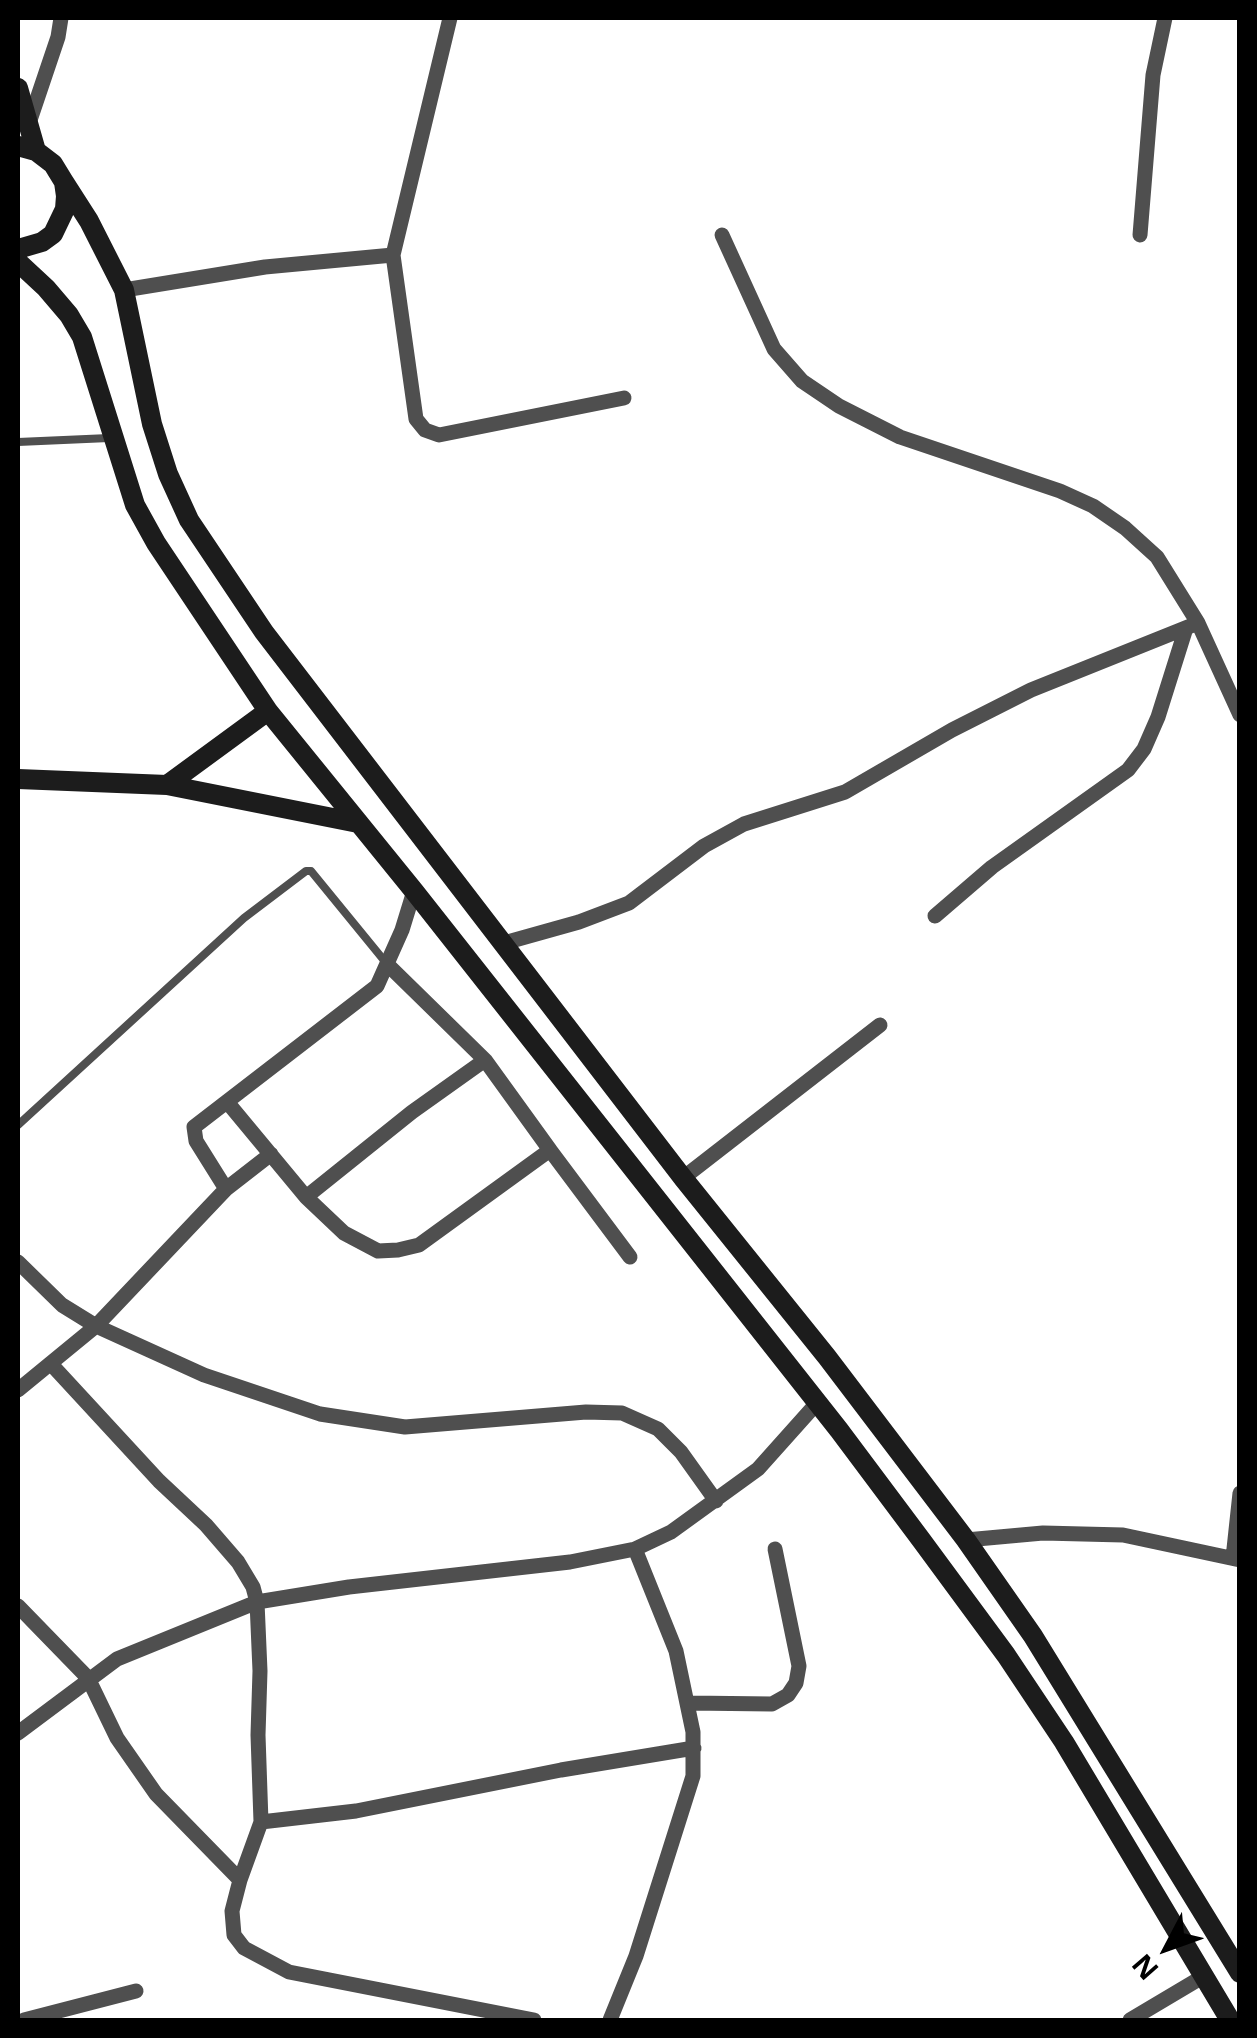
<!DOCTYPE html>
<html>
<head>
<meta charset="utf-8">
<style>
	body { margin:0 }
	#map { position:relative; width:1257px; height:2038px; overflow:hidden; background:#fff; font-family:"Noto Sans",sans-serif }
	canvas { display:block }
	.frame { position:absolute; inset:0; border:20px solid #000; pointer-events:none }
	.north { position:absolute; left:1117px; top:1898px; width:100px; height:100px; -webkit-text-stroke:8px #fff; paint-order:stroke; rotate:229deg; font-size:28px; font-weight:700; line-height:40px; text-align:center; color:#000 }
	.north::after { content:''; display:block; margin:auto; width:35px; height:45px; background:#000; clip-path:polygon(50% 0,100% 100%,50% 72%,0 100%) }
</style>
</head>
<body>
<div id="map">
<canvas width="1257" height="2038"></canvas>
<div class="frame"></div>
<div class="north">N</div>
</div>
<script>
const ctx = document.querySelector('canvas').getContext('2d');
ctx.lineJoin = 'round';
const poly = rows => new Path2D(rows.map(r => 'M' + r).join(''));
function trace(path, color, width, dash) { ctx.strokeStyle = color; ctx.lineWidth = width; ctx.lineCap = dash ? 'butt' : 'round'; ctx.setLineDash(dash || []); ctx.stroke(path); }
trace(poly([
	[18,442,109,438],
	[18,1125,244,918,306,871,311,871,387,964]
]), '#4f4f4f', 8);
trace(poly([
	[450,18,393,255,416,419,425,430,439,435,624,398],
	[29,123,58,37,61,18],
	[722,235,774,349,802,381,839,406,900,437,1060,491,1093,506,1125,528,1157,557,1198,623,1240,715],
	[1140,235,1153,75,1165,18],
	[124,290,265,267,393,255],
	[935,916,992,867,1128,770,1144,749,1158,717,1186,628],
	[504,943,579,922,629,903,704,846,744,824,845,792,952,730,1031,690,1198,623],
	[228,1103,306,1197,344,1233,378,1251,398,1250,419,1245,550,1150,485,1060,388,965],
	[550,1150,630,1257],
	[683,1178,880,1025],
	[226,1189,271,1154],
	[306,1197,412,1112,485,1060],
	[18,1262,62,1305,96,1326,204,1375,320,1414,405,1427,586,1412,622,1413,658,1429,681,1452,716,1501],
	[51,1364,159,1481,206,1525,238,1562,253,1587,257,1602,260,1671,258,1735,261,1822,240,1880],
	[18,1390,96,1326,226,1189,196,1141,194,1127,377,986,402,930,414,891],
	[966,1540,1043,1533,1123,1535,1240,1560],
	[1233,1558,1240,1493],
	[18,1606,88,1678,117,1738,156,1794,240,1880,232,1911,234,1935,244,1948,289,1972,534,2020],
	[689,1703,772,1704,788,1695,796,1683,799,1666,775,1549],
	[18,1733,117,1659,257,1602,349,1587,570,1562,635,1549,671,1532,758,1469,817,1403],
	[261,1822,356,1811,561,1770,694,1748],
	[24,2020,136,1991],
	[610,2020,636,1956,693,1776,693,1732,676,1651,635,1549],
	[1130,2020,1204,1976]
]), '#4f4f4f', 15);
trace(poly([
	[18,88,36,151],
	[18,146,36,151,53,164,64,182,66,196,65,209,53,234,42,242,18,249],
	[64,182,89,221,124,290,152,424,168,474,189,520,264,632,683,1178,827,1357,966,1540,1033,1636,1240,1973],
	[18,262,46,288,69,315,82,337,135,505,156,543,268,711,414,891,839,1430,922,1541,1006,1655,1064,1742,1230,2020],
	[18,779,167,785,358,823],
	[167,785,268,711]
]), '#1c1c1c', 20);
</script>
</body>
</html>
